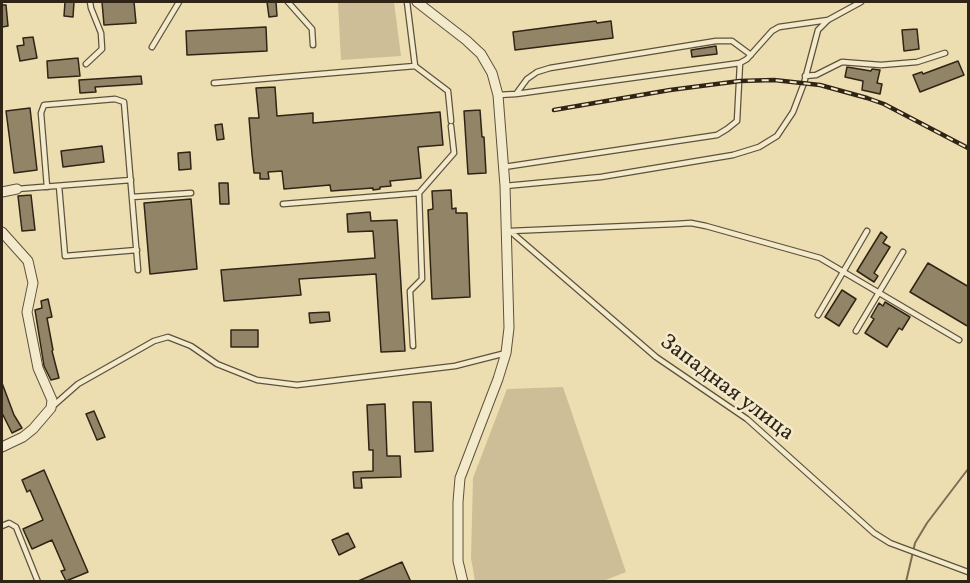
<!DOCTYPE html>
<html>
<head>
<meta charset="utf-8">
<style>
	body { margin:0 }
	#map { position:relative; width:970px; height:583px; overflow:hidden; background:#eddeb1; font-family:Vollkorn,serif }
	canvas { display:block }
	.frame { position:absolute; inset:0; border:3px solid #2f2416; pointer-events:none }
</style>
</head>
<body>
<div id="map">
<canvas width="970" height="583"></canvas>
<div class="frame"></div>
</div>
<script>
const ctx = document.querySelector('canvas').getContext('2d');
ctx.lineJoin = 'round';
function fillPath(path, color) { ctx.fillStyle = color; ctx.fill(path, 'evenodd'); }
const poly = rows => new Path2D(rows.map(r => 'M' + r).join(''));
function trace(path, color, width, dash) { ctx.strokeStyle = color; ctx.lineWidth = width; ctx.lineCap = dash ? 'butt' : 'round'; ctx.setLineDash(dash || []); ctx.stroke(path); }
function drawText(font, color, halo, rows, align = 'center') {
  ctx.font = font + ' Vollkorn,serif'; ctx.lineWidth = 5; ctx.setLineDash([]); ctx.textBaseline = 'middle'; ctx.strokeStyle = halo; ctx.fillStyle = color; for (const [text, x, y, turn = 0] of rows) {
    ctx.save(); ctx.translate(x, y); ctx.rotate((+turn || 0) * Math.PI / 180); ctx.textAlign = isNaN(turn) ? turn : align; if (halo) ctx.strokeText(text, 0, 0); ctx.fillText(text, 0, 0); ctx.restore();
  }
}
fillPath(poly([
	[338,2,394,2,401,56,341,60],
	[563,387,626,572,603,581,475,581,471,558,473,478,507,389]
]), '#cdbe97');
trace(poly([
	[906,582,915,543,927,523,968,469]
]), '#7a6e53', 2);
const building = poly([
	[65,2,74,2,73,17,64,16,65,2],
	[102,2,134,2,136,23,104,25,102,2],
	[267,2,276,2,277,16,269,17,267,2],
	[2,5,6,5,8,26,2,27,2,5],
	[596,21,597,23,611,21,613,38,515,50,513,32,596,21],
	[266,27,267,51,187,55,186,31,266,27],
	[917,29,919,49,904,51,902,30,917,29],
	[33,37,37,58,20,61,17,46,24,45,23,38,33,37],
	[716,46,717,54,692,57,691,50,716,46],
	[78,58,80,76,48,78,47,61,78,58],
	[958,61,964,75,920,92,913,75,922,72,923,74,958,61],
	[847,67,871,71,872,69,880,70,877,83,882,84,880,94,862,90,863,81,845,77,847,67],
	[141,76,142,84,95,87,96,92,80,93,79,80,141,76],
	[275,87,277,116,313,113,313,123,440,112,443,145,418,147,421,178,390,181,391,186,380,187,380,189,373,190,373,188,331,191,330,185,284,189,282,171,268,172,269,179,260,179,260,173,254,173,252,154,249,118,259,118,256,88,275,87],
	[30,108,37,170,14,173,6,111,30,108],
	[480,110,482,137,484,137,486,173,468,174,464,111,480,110],
	[222,124,224,139,217,140,215,125,222,124],
	[102,146,104,162,63,167,61,151,102,146],
	[190,152,191,169,179,170,178,153,190,152],
	[219,183,228,183,229,204,220,204,219,183],
	[451,190,452,209,456,208,456,213,467,213,470,297,432,299,428,210,433,209,432,191,451,190],
	[31,195,35,230,22,231,18,196,31,195],
	[191,199,197,269,150,274,144,203,191,199],
	[370,212,371,221,397,220,405,351,381,352,376,274,299,279,301,295,224,301,221,270,375,258,373,231,348,232,347,214,370,212],
	[881,232,887,237,883,243,890,247,874,273,878,276,874,282,857,271,881,232],
	[928,263,969,287,969,327,910,292,928,263],
	[842,290,856,299,839,326,825,317,842,290],
	[48,299,52,317,47,318,53,350,52,351,59,378,51,380,44,366,35,310,42,308,41,301,48,299],
	[885,302,910,317,902,330,899,328,887,347,865,333,874,319,871,317,879,303,883,306,885,302],
	[329,312,330,321,310,323,309,313,329,312],
	[231,330,258,330,258,347,231,347,231,330],
	[2,383,14,415,22,428,12,433,2,413,2,383],
	[413,402,431,402,433,451,415,452,413,402],
	[385,404,387,456,400,456,401,477,361,478,362,488,354,488,353,472,373,471,373,450,369,450,367,405,385,404],
	[94,411,105,437,97,440,86,414,94,411],
	[44,470,88,572,66,581,61,571,65,570,52,540,32,549,23,529,43,520,30,490,27,492,22,480,44,470],
	[348,533,355,547,339,555,332,540,348,533],
	[402,562,411,582,356,582,402,562]
]);
fillPath(building, '#928567');
trace(building, '#2f2416', 1.5);
const lane = poly([
	[288,2,312,29,313,45],
	[152,47,179,2],
	[86,64,102,49,101,33,91,8,90,2],
	[415,66,448,91,451,121],
	[805,76,816,75,842,62,881,65,917,62,945,53],
	[214,83,415,66,407,2],
	[516,94,740,63,747,59,772,31,779,27,828,20],
	[498,95,516,94,527,79,537,72,550,68,716,41,732,41,751,55],
	[504,167,717,135,727,129,737,121,740,63],
	[59,186,65,256,137,250],
	[505,186,601,177,733,155,759,147,777,136,793,112,804,83,818,30,828,20,861,2],
	[47,187,41,113,44,105,115,99,124,102,138,270],
	[17,189,131,180],
	[132,197,191,193],
	[283,204,419,193,454,153,451,126],
	[506,231,510,231,656,357,747,419,874,533,890,543,968,572],
	[510,231,675,224,691,223,706,226,820,258,959,340],
	[818,315,867,231],
	[856,331,903,252],
	[413,346,410,291,422,279,419,193],
	[53,406,78,384,154,341,168,337,191,346,217,364,257,380,297,385,455,366,506,353],
	[2,526,9,523,16,527,38,582]
]);
const street = poly([
	[417,2,466,40,481,54,492,73,498,95,505,186,509,328,506,353,498,379,460,478,458,502,458,561,463,582],
	[2,192,17,189],
	[2,232,28,261,33,283,27,312,38,368,52,400,51,408,33,429,23,437,2,447]
]);
trace(lane, '#5e523d', 7);
trace(street, '#5e523d', 11);
trace(lane, '#f3eacc', 4.5);
trace(street, '#f3eacc', 9);
const rail = poly([
	[554,110,670,90,740,81,774,80,820,85,867,98,884,104,968,148]
]);
trace(rail, '#2f2416', 4.5);
trace(rail, '#f3eacc', 2, [7]);
drawText('22px', '#2f2416', '#f3eacc', [
	["Западная улица",726,389,37]
]);
</script>
</body>
</html>
